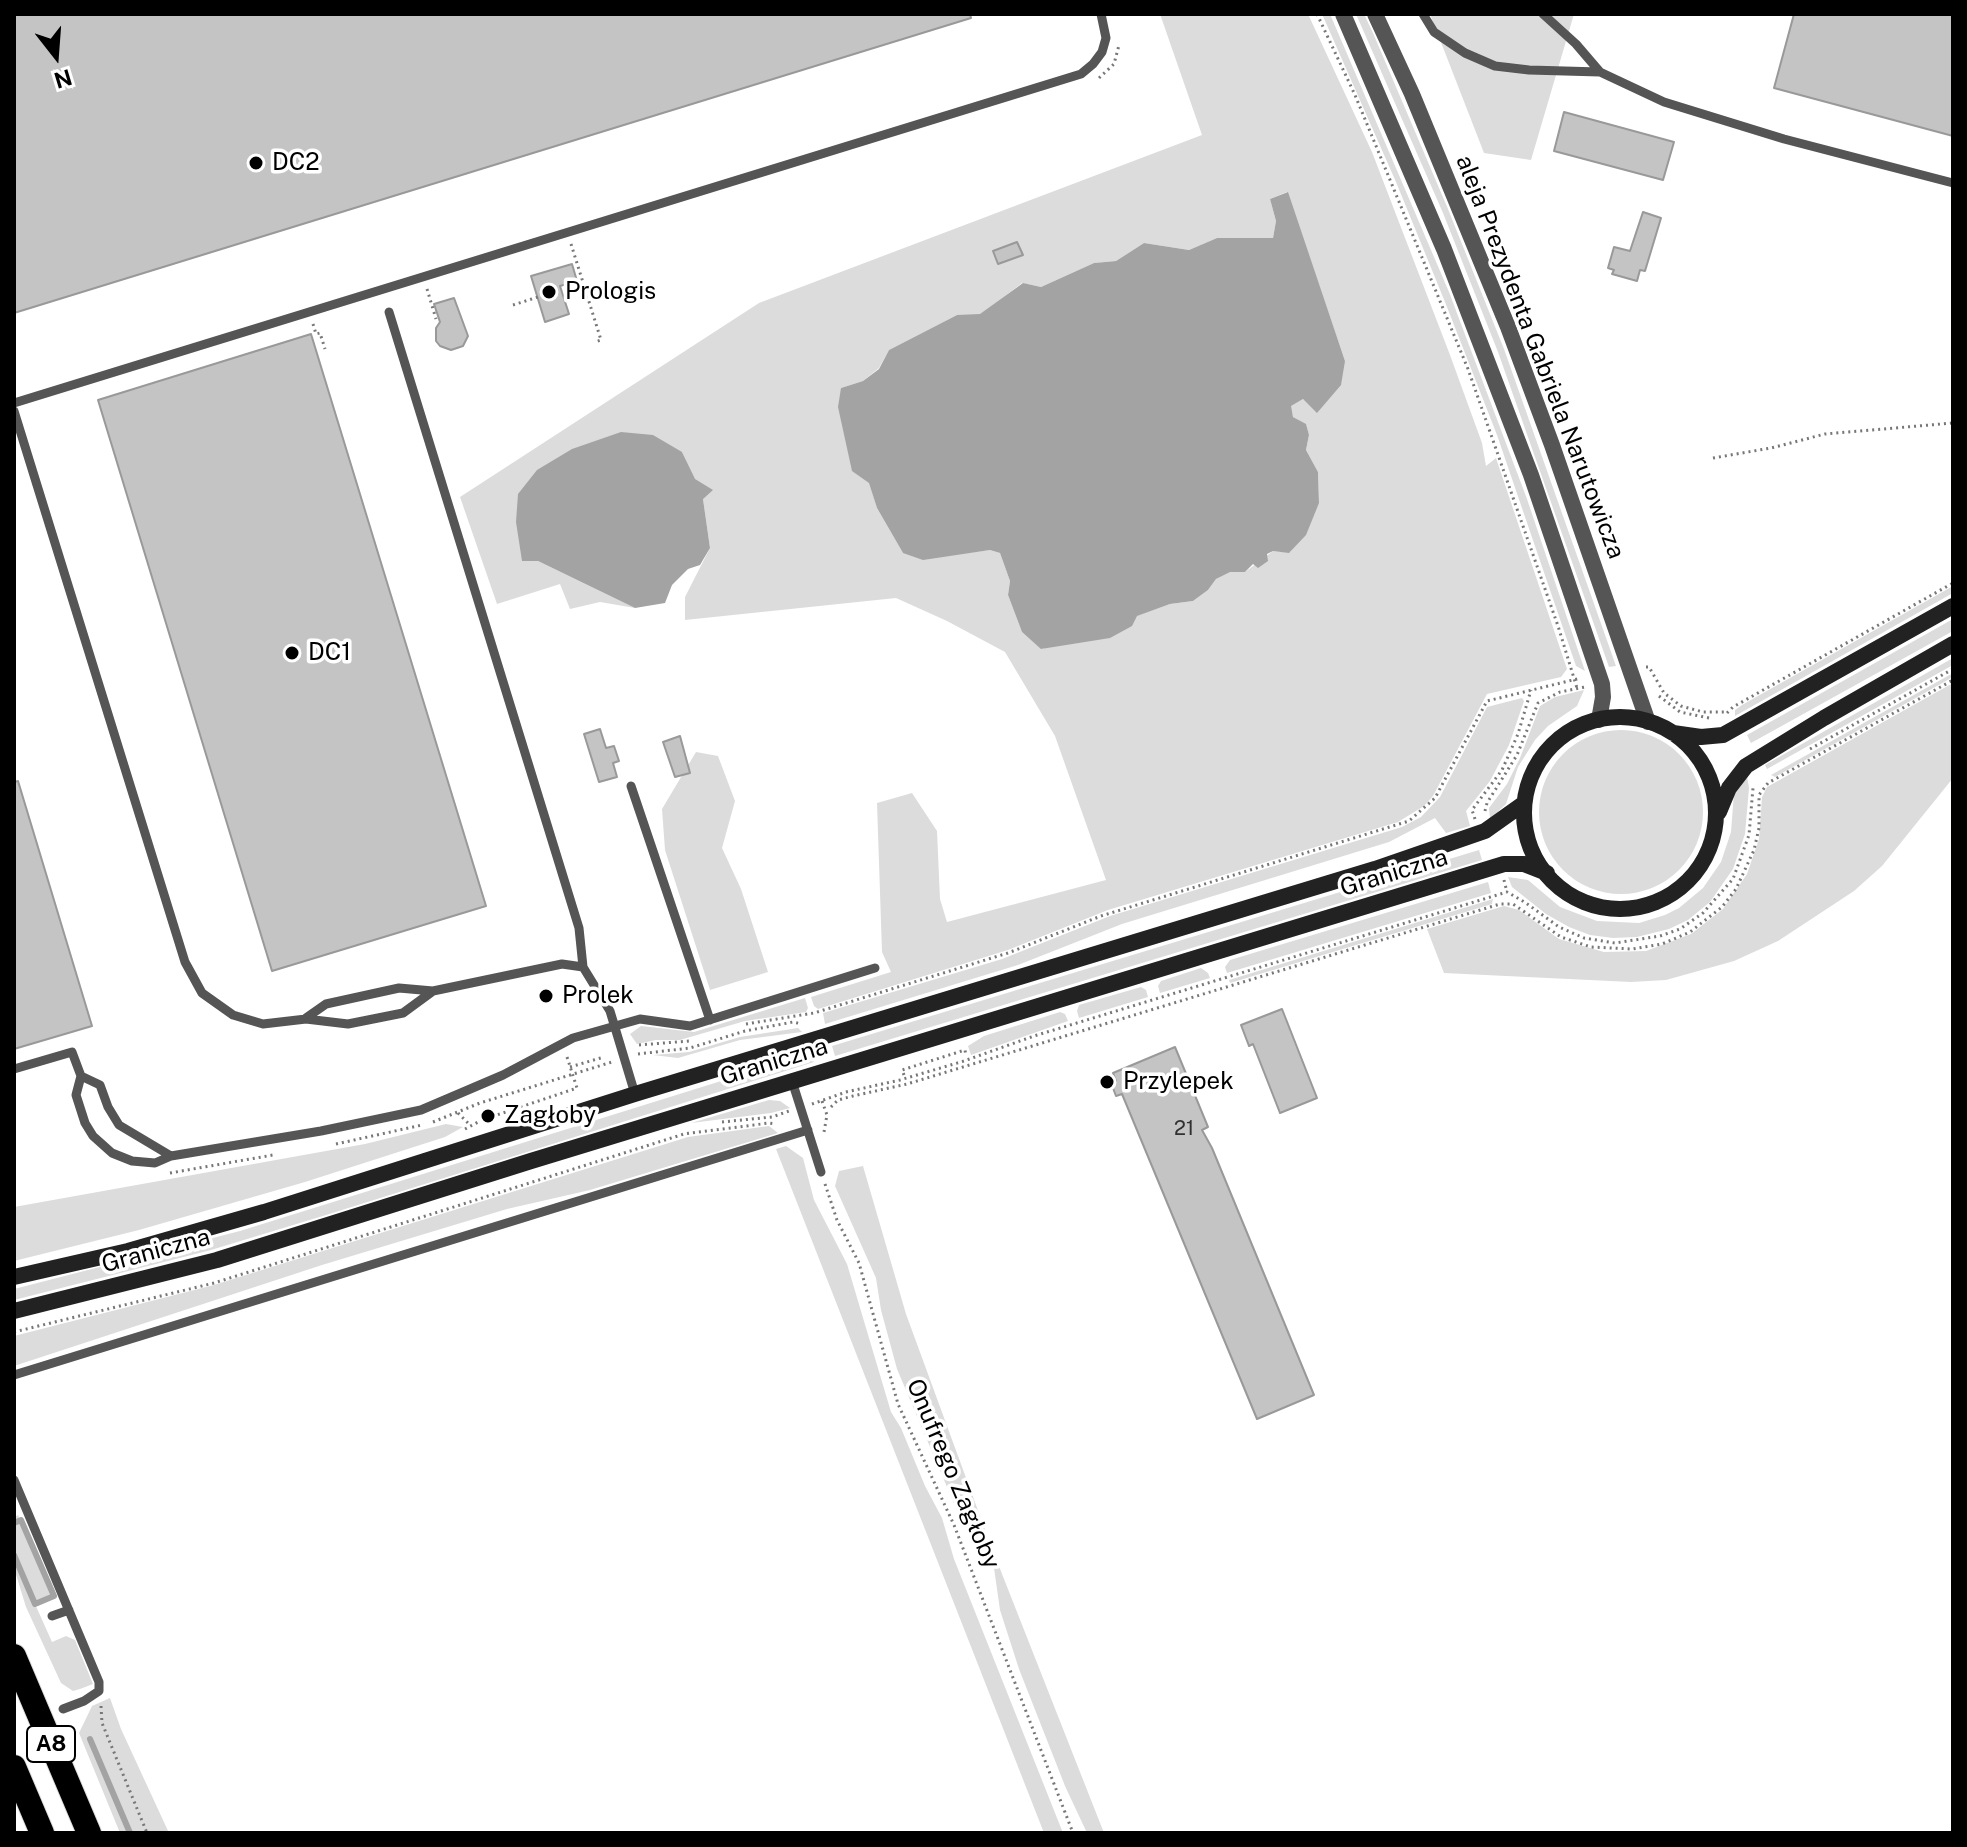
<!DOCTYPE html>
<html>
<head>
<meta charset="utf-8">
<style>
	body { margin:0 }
	#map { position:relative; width:1967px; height:1847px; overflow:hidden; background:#fff; font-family:"Public Sans",sans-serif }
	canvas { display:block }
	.frame { position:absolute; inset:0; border:16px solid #000; pointer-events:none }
	.north { position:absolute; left:16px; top:16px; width:80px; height:80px; -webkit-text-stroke:6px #fff; paint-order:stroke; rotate:163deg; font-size:22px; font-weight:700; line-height:32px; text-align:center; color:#000 }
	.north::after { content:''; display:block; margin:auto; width:28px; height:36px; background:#000; clip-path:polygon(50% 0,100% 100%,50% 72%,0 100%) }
</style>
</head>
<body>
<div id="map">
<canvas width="1967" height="1847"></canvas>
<div class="frame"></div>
<div class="north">N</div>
</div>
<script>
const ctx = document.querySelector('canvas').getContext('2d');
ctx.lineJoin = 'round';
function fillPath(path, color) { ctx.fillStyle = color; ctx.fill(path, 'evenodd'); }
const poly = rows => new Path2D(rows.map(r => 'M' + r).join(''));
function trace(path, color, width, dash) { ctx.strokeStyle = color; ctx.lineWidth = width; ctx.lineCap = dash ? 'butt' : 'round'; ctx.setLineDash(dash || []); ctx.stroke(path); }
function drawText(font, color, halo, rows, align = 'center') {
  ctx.font = font + ' "Public Sans",sans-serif'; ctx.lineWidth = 7; ctx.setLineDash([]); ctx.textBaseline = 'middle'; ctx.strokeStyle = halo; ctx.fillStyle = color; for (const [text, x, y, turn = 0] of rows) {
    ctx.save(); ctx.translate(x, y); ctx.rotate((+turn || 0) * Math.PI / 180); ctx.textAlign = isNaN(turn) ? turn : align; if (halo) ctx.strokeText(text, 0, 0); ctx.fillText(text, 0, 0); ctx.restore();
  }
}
fillPath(poly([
	[1160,14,1308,14,1372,152,1450,355,1482,443,1486,466,1496,458,1567,669,1561,677,1487,694,1433,796,1424,806,1398,822,1108,910,1008,950,818,1009,814,1006,811,997,891,972,882,952,877,803,912,793,937,831,940,899,947,922,1106,880,1055,736,1005,652,947,621,896,598,685,620,685,597,710,548,703,499,682,452,538,561,635,608,600,602,570,609,560,584,497,604,460,497,759,303,1202,135],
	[1287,192,1345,361,1317,412,1303,399,1290,406,1293,417,1306,425,1309,435,1306,450,1318,472,1319,503,1290,552,1273,551,1245,572,1230,571,1216,579,1208,590,1193,601,1170,604,1042,649,1022,632,1008,595,1010,581,1000,553,990,550,959,554,903,553,877,508,841,388,863,381,879,368,889,350,957,315,980,315,1022,283,1041,287,1094,263,1116,261,1144,243,1189,250,1217,238,1273,238,1276,221,1270,199],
	[1322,14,1330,14,1449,292,1527,499,1585,671,1576,666,1497,435,1445,302,1396,182],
	[1356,14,1364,14,1373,33,1448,209,1504,349,1616,666,1609,667,1498,352,1443,213],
	[1430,14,1574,14,1531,160,1484,153],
	[1953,586,1953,593,1735,716,1735,710,1742,705],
	[1953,619,1953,631,1751,743,1747,735],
	[1953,658,1953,665,1767,769,1765,765],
	[1953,673,1953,677,1775,777,1771,775],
	[1953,683,1953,778,1882,866,1854,891,1778,941,1734,961,1666,980,1631,982,1444,973,1427,929,1504,906,1519,910,1559,939,1604,952,1646,951,1691,934,1723,909,1747,874,1759,839,1762,797,1767,787],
	[1584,690,1577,706,1548,726,1535,740,1518,767,1506,804,1490,819,1489,808,1507,784,1520,758,1540,706,1555,697],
	[1522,698,1524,701,1509,745,1490,781,1466,811,1470,826,1446,833,1435,818,1389,842,1122,924,1018,965,825,1024,823,1013,1002,959,1110,916,1402,827,1421,817,1440,797,1487,707],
	'1539 812a82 82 0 1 1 164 0a82 82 0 1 1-164 0Z',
	[696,752,718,756,735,801,722,848,741,889,768,972,710,990,665,850,662,809],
	[1747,776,1749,788,1745,834,1733,869,1710,902,1688,920,1669,929,1637,937,1613,938,1590,935,1569,927,1546,914,1512,887,1508,877,1528,880,1560,907,1597,921,1639,923,1665,915,1679,908,1703,888,1721,862,1731,832,1734,793],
	[1479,850,1482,860,835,1056,832,1046],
	[1488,882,1491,893,1227,973,1225,967,1230,960],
	[1493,899,1492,904,1230,983,1229,980],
	[1201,968,1208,973,1210,978,1160,993,1158,986,1161,981],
	[1141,987,1146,990,1148,997,1079,1018,1077,1011,1079,1005],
	[805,998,808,1008,806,1012,745,1021,680,1040,656,1040,637,1044,630,1034,641,1026,694,1032],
	[1060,1012,1065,1014,1068,1021,971,1055,968,1046,984,1036],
	[798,1028,802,1032,740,1040,678,1058,653,1055,689,1052,740,1037],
	[811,1053,814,1062,326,1215,211,1250,14,1300,14,1289,240,1231],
	[769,1100,780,1101,790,1108,771,1113,691,1123],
	[446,1124,463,1127,445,1137,305,1182,139,1230,14,1261,14,1207,365,1144],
	[769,1126,778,1133,590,1190,507,1209,322,1265,14,1366,14,1336,214,1285,688,1137],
	[786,1146,803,1158,814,1200,847,1264,891,1412,901,1428,925,1486,942,1518,954,1559,1063,1833,1044,1833,776,1149],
	[863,1166,906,1314,991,1546,1104,1833,1087,1833,1065,1786,1019,1669,1000,1610,994,1568,961,1520,897,1369,881,1310,876,1278,835,1186,839,1171],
	[18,1515,54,1596,35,1604,52,1642,66,1636,75,1640,93,1684,80,1689,73,1691,61,1683,26,1607,14,1568,14,1517],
	[110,1698,121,1729,169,1833,120,1833,79,1733,92,1706]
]), '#dcdcdc');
fillPath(poly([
	[1288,192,1345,361,1341,385,1317,413,1303,399,1291,406,1293,417,1306,424,1309,435,1306,450,1318,472,1319,503,1306,535,1289,553,1273,551,1267,554,1268,561,1258,568,1253,564,1245,572,1230,572,1216,579,1208,590,1193,601,1170,604,1137,616,1132,626,1110,638,1041,649,1022,632,1008,595,1010,581,1000,553,990,550,923,560,903,553,877,508,869,483,852,471,838,407,841,388,863,381,879,369,889,350,957,315,980,314,1023,283,1041,287,1094,263,1116,261,1144,243,1189,250,1217,238,1273,238,1276,221,1270,199],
	[621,432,653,435,682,452,695,479,713,490,703,499,710,548,700,565,688,569,672,585,665,603,635,608,538,561,522,561,516,522,518,494,537,470,572,449]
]), '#a3a3a3');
trace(poly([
	[14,1523,21,1520,54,1596,35,1604,14,1555],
	[90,1739,130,1833]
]), '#a3a3a3', 6);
const building = poly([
	[14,14,970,14,971,18,14,313,14,14],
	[1794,14,1953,14,1953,136,1774,88,1794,14],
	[1564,112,1674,142,1663,180,1554,151,1564,112],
	[1643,212,1661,218,1645,271,1640,270,1637,281,1612,274,1614,270,1608,268,1614,247,1630,251,1643,212],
	[1017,242,1023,255,998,264,993,251,1017,242],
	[572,264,577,281,560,286,569,314,545,322,531,276,572,264],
	[454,298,468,336,463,346,451,350,440,346,436,341,436,328,440,322,434,304,454,298],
	[311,334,486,906,272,971,98,400,311,334],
	[600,729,606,748,614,746,619,761,613,763,617,777,599,782,584,734,600,729],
	[680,736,690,773,675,777,663,742,680,736],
	[18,781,92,1026,14,1049,14,782,18,781],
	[1282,1009,1317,1098,1280,1113,1253,1044,1249,1046,1241,1025,1282,1009],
	[1175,1047,1208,1127,1202,1130,1212,1148,1314,1395,1257,1419,1122,1094,1116,1096,1111,1083,1116,1081,1113,1073,1175,1047]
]);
fillPath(building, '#c4c4c4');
trace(building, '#999', 2);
const motorway = poly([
	[14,1656,89,1833],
	[14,1767,42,1833]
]);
trace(motorway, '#dbdbdb', 26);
trace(poly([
	[1317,14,1355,95,1468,369,1558,626,1577,688],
	[1099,78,1114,64,1119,45],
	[571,244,601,340,595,342],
	[427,289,436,319],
	[513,305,538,297],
	[313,324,316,334,320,333,325,349],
	[1713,458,1771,448,1825,434,1953,423],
	[1646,667,1649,667,1664,693,1681,706,1703,712,1726,712],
	[1659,696,1680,712,1709,718],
	[1727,713,1733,707,1953,583],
	[1810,749,1953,669],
	[1485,811,1487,803,1517,755,1538,703,1560,692,1585,687],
	[1475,819,1472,810,1502,770,1518,734,1531,690],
	[1504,880,1507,892],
	[746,1024,814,1013,1008,953,1101,916,1409,821,1435,798,1487,701,1581,678],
	[639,1045,689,1041],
	[638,1054,690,1048,745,1031,793,1022,802,1024],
	[570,1067,604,1057],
	[904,1075,902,1070,965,1050,966,1056],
	[822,1101,827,1115,824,1132],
	[812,1104,846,1092,900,1080,964,1061,1034,1036,1507,892,1526,903,1559,927,1584,938,1615,943,1660,936,1680,929,1703,913,1733,879,1749,835,1753,788],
	[831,1107,838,1100,853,1096,907,1084,1500,904,1513,904,1561,937,1591,947,1632,949,1662,944,1690,932,1722,907,1736,889,1754,850,1759,828,1759,795,1768,783,1953,680],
	[458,1113,469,1124],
	[433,1122,480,1103,612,1062],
	[722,1122,772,1117,789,1111],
	[465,1129,482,1120,577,1088,567,1057],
	[336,1144,422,1125],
	[170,1173,273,1155],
	[825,1184,837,1220,859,1263,898,1404,954,1525,1073,1833],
	[14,1332,214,1283,684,1134,769,1123,776,1124],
	[101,1706,102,1723,147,1833]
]), '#777', 3, [2, 4]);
trace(poly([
	[1423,14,1434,32,1465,53,1495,66,1529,70,1600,72,1664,102,1784,139,1953,183],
	[1543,14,1576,44,1600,72],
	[389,312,579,928,583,967],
	[14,403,1081,74,1093,64,1102,52,1106,38,1101,14],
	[14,411,185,962,202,993,233,1015,263,1024,306,1019,348,1024,403,1013,433,991],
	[631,786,710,1020],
	[306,1018,326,1004,399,988,433,991,562,964,583,967,610,1011,635,1094],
	[14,1069,72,1052,81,1076,76,1095,85,1123,93,1136,112,1153,132,1161,155,1163,171,1156,321,1131,421,1110,503,1075,573,1038,640,1019,690,1026,875,968],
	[81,1076,100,1085,108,1107,119,1125,171,1156],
	[792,1081,821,1172],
	[14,1375,808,1130],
	[14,1480,99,1682,99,1691,84,1701,63,1709],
	[52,1616,69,1610]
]), '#555', 9);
trace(poly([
	[1343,14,1444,249,1531,475,1602,684,1603,697,1599,720],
	[1375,14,1412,94,1508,327,1552,445,1648,722]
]), '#555', 16);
trace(poly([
	'1524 813a96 96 0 1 1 192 0a96 96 0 1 1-192 0Z',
	[1673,733,1701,737,1723,735,1953,606],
	[1719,812,1729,788,1746,766,1824,718,1953,644],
	[14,1277,128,1251,264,1212,635,1094,1375,869,1485,831,1523,804],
	[14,1311,217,1260,531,1161,1504,864,1524,864,1547,873]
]), '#222', 16);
trace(motorway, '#000', 24);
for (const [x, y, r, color] of [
	[256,163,8,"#000"],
	[549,292,8,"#000"],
	[292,653,8,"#000"],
	[546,996,8,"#000"],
	[1107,1082,8,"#000"],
	[488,1116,8,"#000"]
]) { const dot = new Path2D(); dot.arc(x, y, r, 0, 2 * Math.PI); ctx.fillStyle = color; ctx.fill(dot); trace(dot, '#fff', 3); }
drawText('20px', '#313131', null, [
	["21",1184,1129]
]);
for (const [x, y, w] of [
	[51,1744,48]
]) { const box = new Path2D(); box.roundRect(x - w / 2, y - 18, w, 36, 6); ctx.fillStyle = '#fff'; ctx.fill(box); trace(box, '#000', 2); }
drawText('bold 22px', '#000', null, [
	["A8",51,1744]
]);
drawText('24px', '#000', '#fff', [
	["DC2",272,163],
	["Prologis",565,292],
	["DC1",308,653],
	["Prolek",562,996],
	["Przylepek",1123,1082],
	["Zagłoby",504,1116]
], 'left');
drawText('24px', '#000', '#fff', [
	["aleja Prezydenta Gabriela Narutowicza",1540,357,69],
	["Graniczna",1394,873,-17],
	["Graniczna",774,1062,-17],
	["Graniczna",156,1251,-15],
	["Onufrego Zagłoby",953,1474,67]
]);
</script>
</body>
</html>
